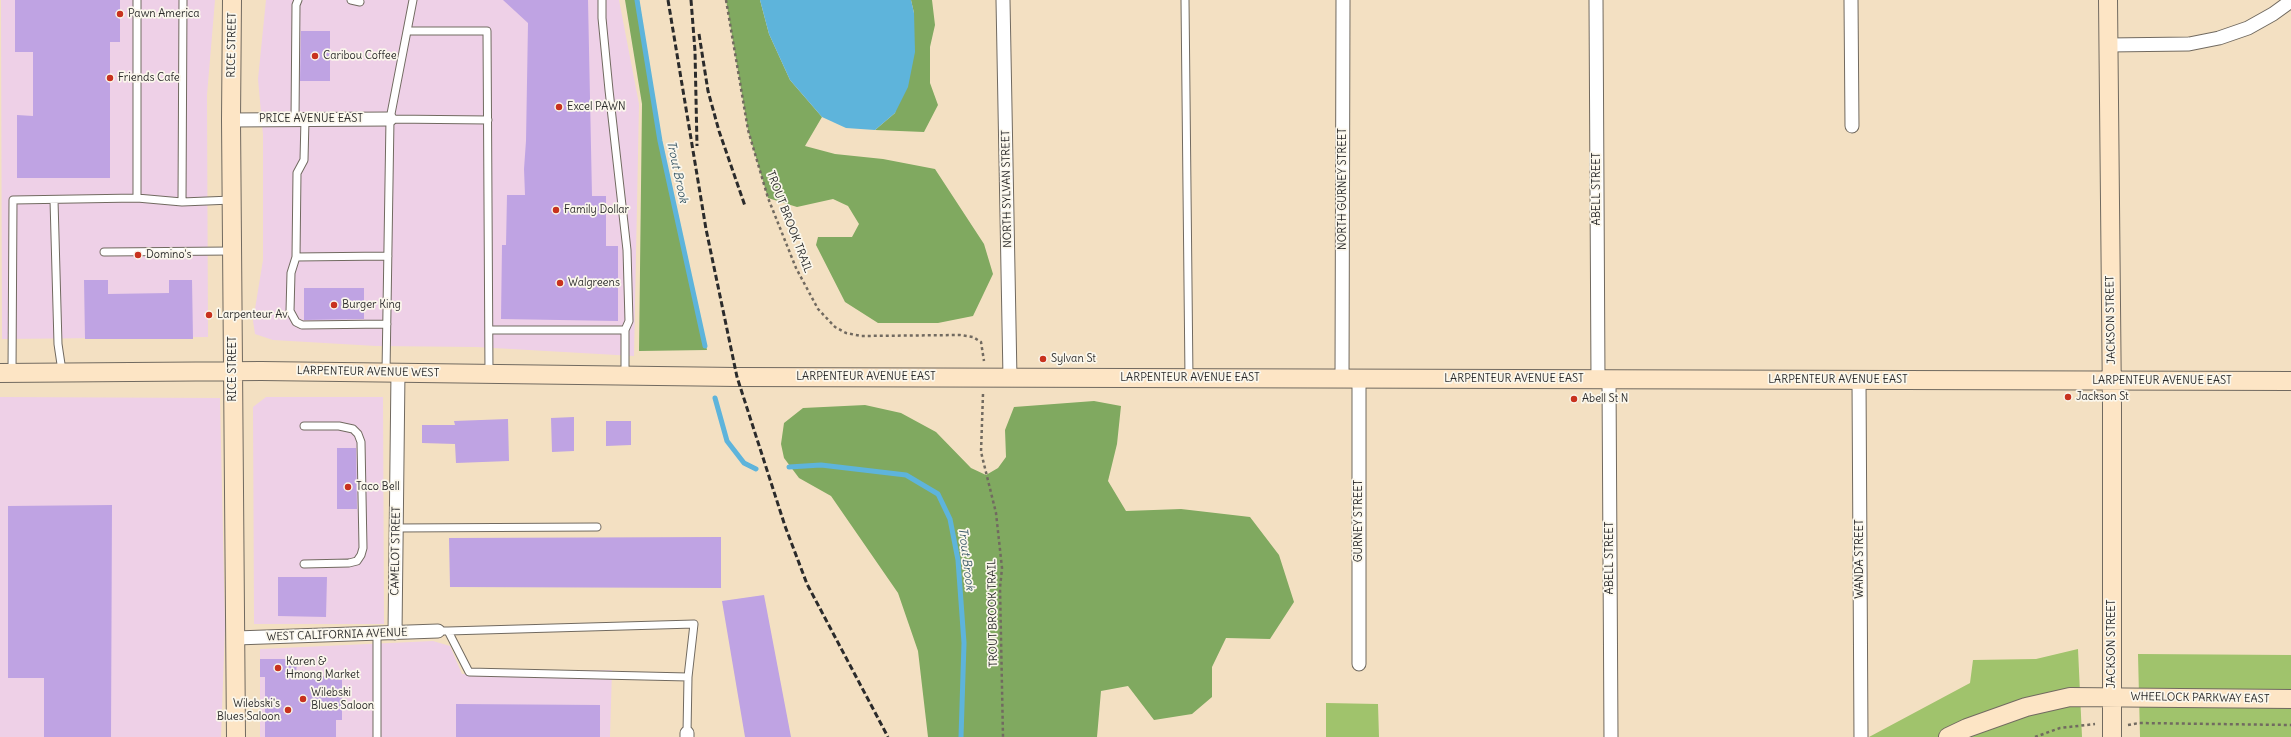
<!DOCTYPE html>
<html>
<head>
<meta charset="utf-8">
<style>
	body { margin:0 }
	canvas { display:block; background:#f3e0c2 }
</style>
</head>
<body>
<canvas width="2291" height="737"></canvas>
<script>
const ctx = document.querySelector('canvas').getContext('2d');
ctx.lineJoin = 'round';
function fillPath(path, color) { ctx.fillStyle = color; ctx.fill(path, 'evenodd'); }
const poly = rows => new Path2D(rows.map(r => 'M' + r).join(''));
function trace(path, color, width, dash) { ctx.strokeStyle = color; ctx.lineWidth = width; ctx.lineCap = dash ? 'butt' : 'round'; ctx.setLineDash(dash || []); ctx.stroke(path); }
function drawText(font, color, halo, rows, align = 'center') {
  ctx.font = font + ' Delius,sans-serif'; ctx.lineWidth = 3.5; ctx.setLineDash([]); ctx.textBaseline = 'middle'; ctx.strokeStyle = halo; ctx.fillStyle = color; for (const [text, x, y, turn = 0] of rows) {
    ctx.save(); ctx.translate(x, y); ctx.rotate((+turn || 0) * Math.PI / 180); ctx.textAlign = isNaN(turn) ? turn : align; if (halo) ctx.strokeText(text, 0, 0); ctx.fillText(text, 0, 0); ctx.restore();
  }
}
fillPath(poly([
	[1,0,215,0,207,95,208,337,2,339],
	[266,0,619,0,639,104,634,356,476,347,376,346,273,340,255,334,253,321,263,260,263,135,258,79],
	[0,397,220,398,225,627,221,737,0,737],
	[266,397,383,397,384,624,254,624,253,407],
	[433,641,450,646,462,674,612,670,610,737,260,737,260,649]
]), '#eed0e7');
fillPath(poly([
	[2078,649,2082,737,1869,737,1970,683,1973,660,2036,659],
	[2138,654,2291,655,2291,737,2140,737],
	[1326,703,1378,704,1379,737,1326,737]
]), '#a0c36c');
fillPath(poly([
	[625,0,639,0,660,141,680,240,707,350,639,351,642,104],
	[726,0,760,0,769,34,790,80,822,117,805,146,835,154,883,159,935,169,984,244,993,274,973,316,938,323,878,323,845,302,816,245,818,237,852,237,859,224,848,206,833,199,797,207,768,198,748,130],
	[911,0,932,0,935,25,930,47,930,83,938,105,924,132,875,130,895,113,914,13],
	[1094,401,1121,406,1117,444,1108,481,1126,511,1181,509,1250,517,1279,555,1294,602,1270,639,1226,638,1212,667,1212,697,1192,714,1154,720,1128,686,1101,691,1097,737,928,737,918,651,898,593,831,496,799,478,784,458,781,444,784,423,803,408,865,405,901,413,936,432,971,468,986,475,998,468,1006,457,1005,430,1014,407]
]), '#80a960');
fillPath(poly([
	[760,0,911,0,914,13,915,52,908,87,895,113,875,130,846,128,822,117,790,80,769,34]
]), '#5eb4db');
trace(poly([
	[637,0,660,141,705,346],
	[715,398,727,441,744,463,756,469],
	[789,467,821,465,906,475,938,494,950,519,958,560,964,643,961,737]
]), '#5eb4db', 5);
fillPath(poly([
	[15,0,120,0,120,42,110,42,110,178,17,178,17,115,33,116,33,52,15,52],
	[503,0,588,0,592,196,606,196,606,246,618,246,618,321,501,319,502,245,506,245,507,195,525,195,524,169,526,141,528,23],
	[301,31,330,31,330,81,300,81],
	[84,280,108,280,108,294,169,293,169,280,192,280,193,339,85,339],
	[304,288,364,288,364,319,304,320],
	[574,417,574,451,552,452,551,418],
	[508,419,509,461,456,463,455,444,422,443,422,425,455,425,454,421],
	[606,421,631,421,631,445,606,446],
	[337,448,356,448,357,509,337,509],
	[112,505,111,737,44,737,44,678,8,678,8,506],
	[721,537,721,588,450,587,449,538],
	[278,577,327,577,326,617,278,616],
	[764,595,791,737,745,737,722,601],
	[260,659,297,659,296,677,342,676,342,720,336,720,336,737,265,737,265,677,260,677],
	[456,704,600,705,600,737,456,737]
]), '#bfa3e3');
const lane = poly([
	[137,0,137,198,182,202,183,0],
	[351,0,360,2],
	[602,0,602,18,609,90,627,250,629,321,625,330],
	[1185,0,1189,378],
	[408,31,487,31,489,373],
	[295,119,296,5,298,0],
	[305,119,304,160,297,173,296,257,388,256],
	[390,119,488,120],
	[54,200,58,344,62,371],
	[182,202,232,200],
	[104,252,232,251],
	[296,257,291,273,290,311,296,322,302,325,387,324],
	[489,330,625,330,625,375],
	[12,372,13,200,137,198],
	[386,372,390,119,413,0],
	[396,528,597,527],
	[304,564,349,563,357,561,361,555,363,548,361,442,358,434,353,429,339,426,304,426],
	[438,631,448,631,469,672,688,677,694,624,448,631],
	[377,633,377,737],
	[687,733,688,677]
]);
const street = poly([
	[1003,0,1010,378],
	[1596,0,1598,379],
	[1851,0,1852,126],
	[2108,45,2189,44,2219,38,2248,28,2273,14,2291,1],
	[231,120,390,119],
	[1342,379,1343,0],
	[1359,379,1359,664],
	[1609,379,1611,737],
	[1859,380,1861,737],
	[395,633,398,372],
	[236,638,438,631],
	[687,737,687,733]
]);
const secondary = poly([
	[232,0,231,120,236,737],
	[2108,0,2112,405,2112,737],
	[0,373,261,371,737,377,2291,381],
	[1948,737,1967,728,2026,707,2070,697,2291,699]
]);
trace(lane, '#716a60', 9);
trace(street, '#716a60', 15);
trace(secondary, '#716a60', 20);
trace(poly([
	[726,0,748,130,768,198,796,268,818,309,835,327,846,333,861,336,960,335,973,337,981,342,984,361],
	[983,394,981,452,996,513,1002,568,1000,588,1003,737],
	[2128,725,2139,723,2291,725],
	[2035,737,2060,728,2095,724]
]), '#716a60', 2.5, [3, 3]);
trace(lane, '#fff', 7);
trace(street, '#fff', 13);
trace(secondary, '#fde5c5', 18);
trace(poly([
	[668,0,706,229,737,377,785,526,807,584,888,737],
	[691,0,695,51,697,146],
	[699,34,708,91,719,131,745,206]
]), '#2b2b2b', 3, [6, 3]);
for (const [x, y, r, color] of [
	[120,14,4,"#c8321e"],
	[315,56,4,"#c8321e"],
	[110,78,4,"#c8321e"],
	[559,107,4,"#c8321e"],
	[556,210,4,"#c8321e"],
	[138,255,4,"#c8321e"],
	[560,283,4,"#c8321e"],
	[334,305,4,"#c8321e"],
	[209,315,4,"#c8321e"],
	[1043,359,4,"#c8321e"],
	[2068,397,4,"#c8321e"],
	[1574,399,4,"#c8321e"],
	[348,487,4,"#c8321e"],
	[278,668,4,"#c8321e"],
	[303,699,4,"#c8321e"],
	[288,710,4,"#c8321e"]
]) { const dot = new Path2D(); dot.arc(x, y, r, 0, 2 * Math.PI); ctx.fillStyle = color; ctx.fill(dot); trace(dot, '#fbf7ec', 1.5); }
drawText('11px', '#2b2b2b', '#fbf7ec', [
	["Pawn America",128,14],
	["Caribou Coffee",323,56],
	["Friends Cafe",118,78],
	["Excel PAWN",567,107],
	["Family Dollar",564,210],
	["Domino's",146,255],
	["Walgreens",568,283],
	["Burger King",342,305],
	["Larpenteur Av",217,315],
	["Sylvan St",1051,359],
	["Jackson St",2076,397],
	["Abell St N",1582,399],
	["Taco Bell",356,487],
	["Karen &",286,662],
	["Hmong Market",286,675],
	["Wilebski",311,693],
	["Blues Saloon",311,706],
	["Wilebski's",280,704,"right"],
	["Blues Saloon",280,717,"right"]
], 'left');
drawText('11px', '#2b2b2b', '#fbf7ec', [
	["RICE STREET",232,45,-89],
	["PRICE AVENUE EAST",311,119],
	["NORTH SYLVAN STREET",1007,189,-91],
	["NORTH GURNEY STREET",1343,189,-90],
	["ABELL STREET",1597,189,-90],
	["TROUT BROOK TRAIL",789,222,69],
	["JACKSON STREET",2111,320,-91],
	["RICE STREET",233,369,-90],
	["LARPENTEUR AVENUE WEST",368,372,1],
	["LARPENTEUR AVENUE EAST",866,377],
	["LARPENTEUR AVENUE EAST",1190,378],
	["LARPENTEUR AVENUE EAST",1514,379],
	["LARPENTEUR AVENUE EAST",1838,380],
	["LARPENTEUR AVENUE EAST",2162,381],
	["GURNEY STREET",1359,521,-90],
	["CAMELOT STREET",396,551,-89],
	["ABELL STREET",1610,558,-90],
	["WANDA STREET",1860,559,-90],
	["TROUT BROOK TRAIL",993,613,-91],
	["WEST CALIFORNIA AVENUE",337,635,-2],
	["JACKSON STREET",2112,644,-90],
	["WHEELOCK PARKWAY EAST",2200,698,1]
]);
drawText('italic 12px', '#3d5b69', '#fbf7ec', [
	["Trout Brook",677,172,78],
	["Trout Brook",966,559,83]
]);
</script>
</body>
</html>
